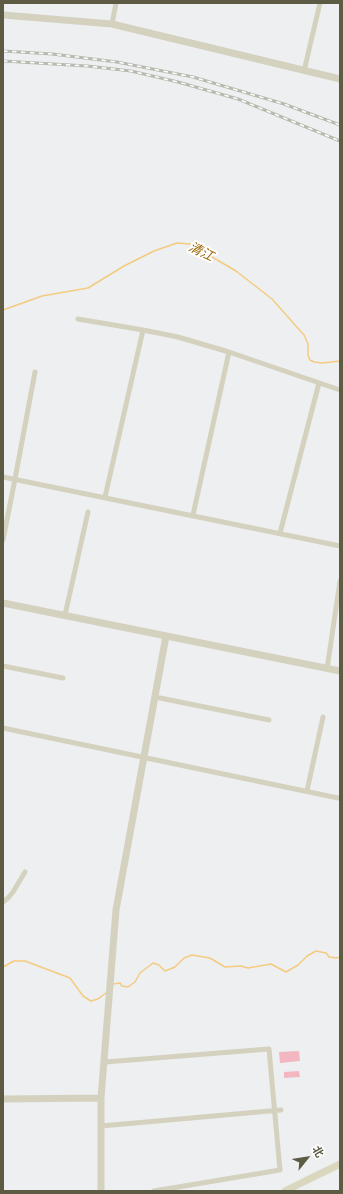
<!DOCTYPE html>
<html>
<head>
<meta charset="utf-8">
<style>
	body { margin:0 }
	#map { position:relative; width:343px; height:1194px; overflow:hidden; background:#edeff1; font-family:Figtree,"Noto Sans SC",sans-serif }
	canvas { display:block }
	.frame { position:absolute; inset:0; border:4px solid #5d5b44; pointer-events:none }
	.north { position:absolute; left:287px; top:1138px; width:40px; height:40px; -webkit-text-stroke:3px #fff; paint-order:stroke; rotate:60deg; font-size:11px; font-weight:700; line-height:16px; text-align:center; color:#5d5b44 }
	.north::after { content:''; display:block; margin:auto; width:14px; height:18px; background:#5d5b44; clip-path:polygon(50% 0,100% 100%,50% 72%,0 100%) }
</style>
</head>
<body>
<div id="map">
<canvas width="343" height="1194"></canvas>
<div class="frame"></div>
<div class="north">北</div>
</div>
<script>
const ctx = document.querySelector('canvas').getContext('2d');
ctx.lineJoin = 'round';
function fillPath(path, color) { ctx.fillStyle = color; ctx.fill(path, 'evenodd'); }
const poly = rows => new Path2D(rows.map(r => 'M' + r).join(''));
function trace(path, color, width, dash) { ctx.strokeStyle = color; ctx.lineWidth = width; ctx.lineCap = dash ? 'butt' : 'round'; ctx.setLineDash(dash || []); ctx.stroke(path); }
function drawText(font, color, halo, rows, align = 'center') {
  ctx.font = font + ' Figtree,"Noto Sans SC",sans-serif'; ctx.lineWidth = 4; ctx.setLineDash([]); ctx.textBaseline = 'middle'; ctx.strokeStyle = halo; ctx.fillStyle = color; for (const [text, x, y, turn = 0] of rows) {
    ctx.save(); ctx.translate(x, y); ctx.rotate((+turn || 0) * Math.PI / 180); ctx.textAlign = isNaN(turn) ? turn : align; if (halo) ctx.strokeText(text, 0, 0); ctx.fillText(text, 0, 0); ctx.restore();
  }
}
fillPath(poly([
	[299,1051,300,1061,280,1063,279,1052],
	[299,1071,300,1077,284,1078,284,1072]
]), '#f3b7c1');
trace(poly([
	[3,310,42,296,88,288,124,266,154,251,177,243,190,244,236,271,272,299,304,335,308,344,308,355,310,360,314,362,322,363,340,361],
	[3,967,14,961,25,961,70,978,83,996,91,1001,98,999,107,992],
	[113,984,120,983,122,986,128,987,135,982,140,973,153,963,159,965,165,971,175,967,184,958,192,955,210,958,225,967,241,966,248,968,271,964,286,972,298,965,307,956,316,951,326,953,329,957,337,958,340,957]
]), '#f4cb80', 1.5);
trace(poly([
	[112,24,116,3],
	[304,71,320,3],
	[78,319,143,330,178,337,229,352,340,390],
	[3,477,340,546],
	[105,497,143,330],
	[193,515,229,352],
	[280,533,319,383],
	[3,540,15,479,35,372],
	[65,615,88,512],
	[3,666,63,678],
	[327,669,340,581],
	[155,697,269,720],
	[3,728,338,798],
	[307,791,323,717],
	[3,902,8,898,13,892,25,872],
	[105,1062,269,1049,280,1170,154,1191],
	[101,1126,281,1110]
]), '#d4d2bf', 5);
trace(poly([
	[3,15,112,24,340,79],
	[3,603,340,671],
	[3,1099,101,1098],
	[101,1191,101,1098,116,910,166,636]
]), '#d4d2bf', 7);
trace(poly([
	[285,1191,340,1164]
]), '#d9d8be', 7);
const rail = poly([
	[3,51,52,54,117,62,193,77,284,104,340,125],
	[3,61,87,66,131,71,178,82,238,99,340,141]
]);
trace(rail, '#b8b9af', 3);
trace(rail, '#fff', 1.5, [4.5]);
drawText('italic 13px', '#9c6603', '#fff', [
	["清江",201,252,26]
]);
</script>
</body>
</html>
